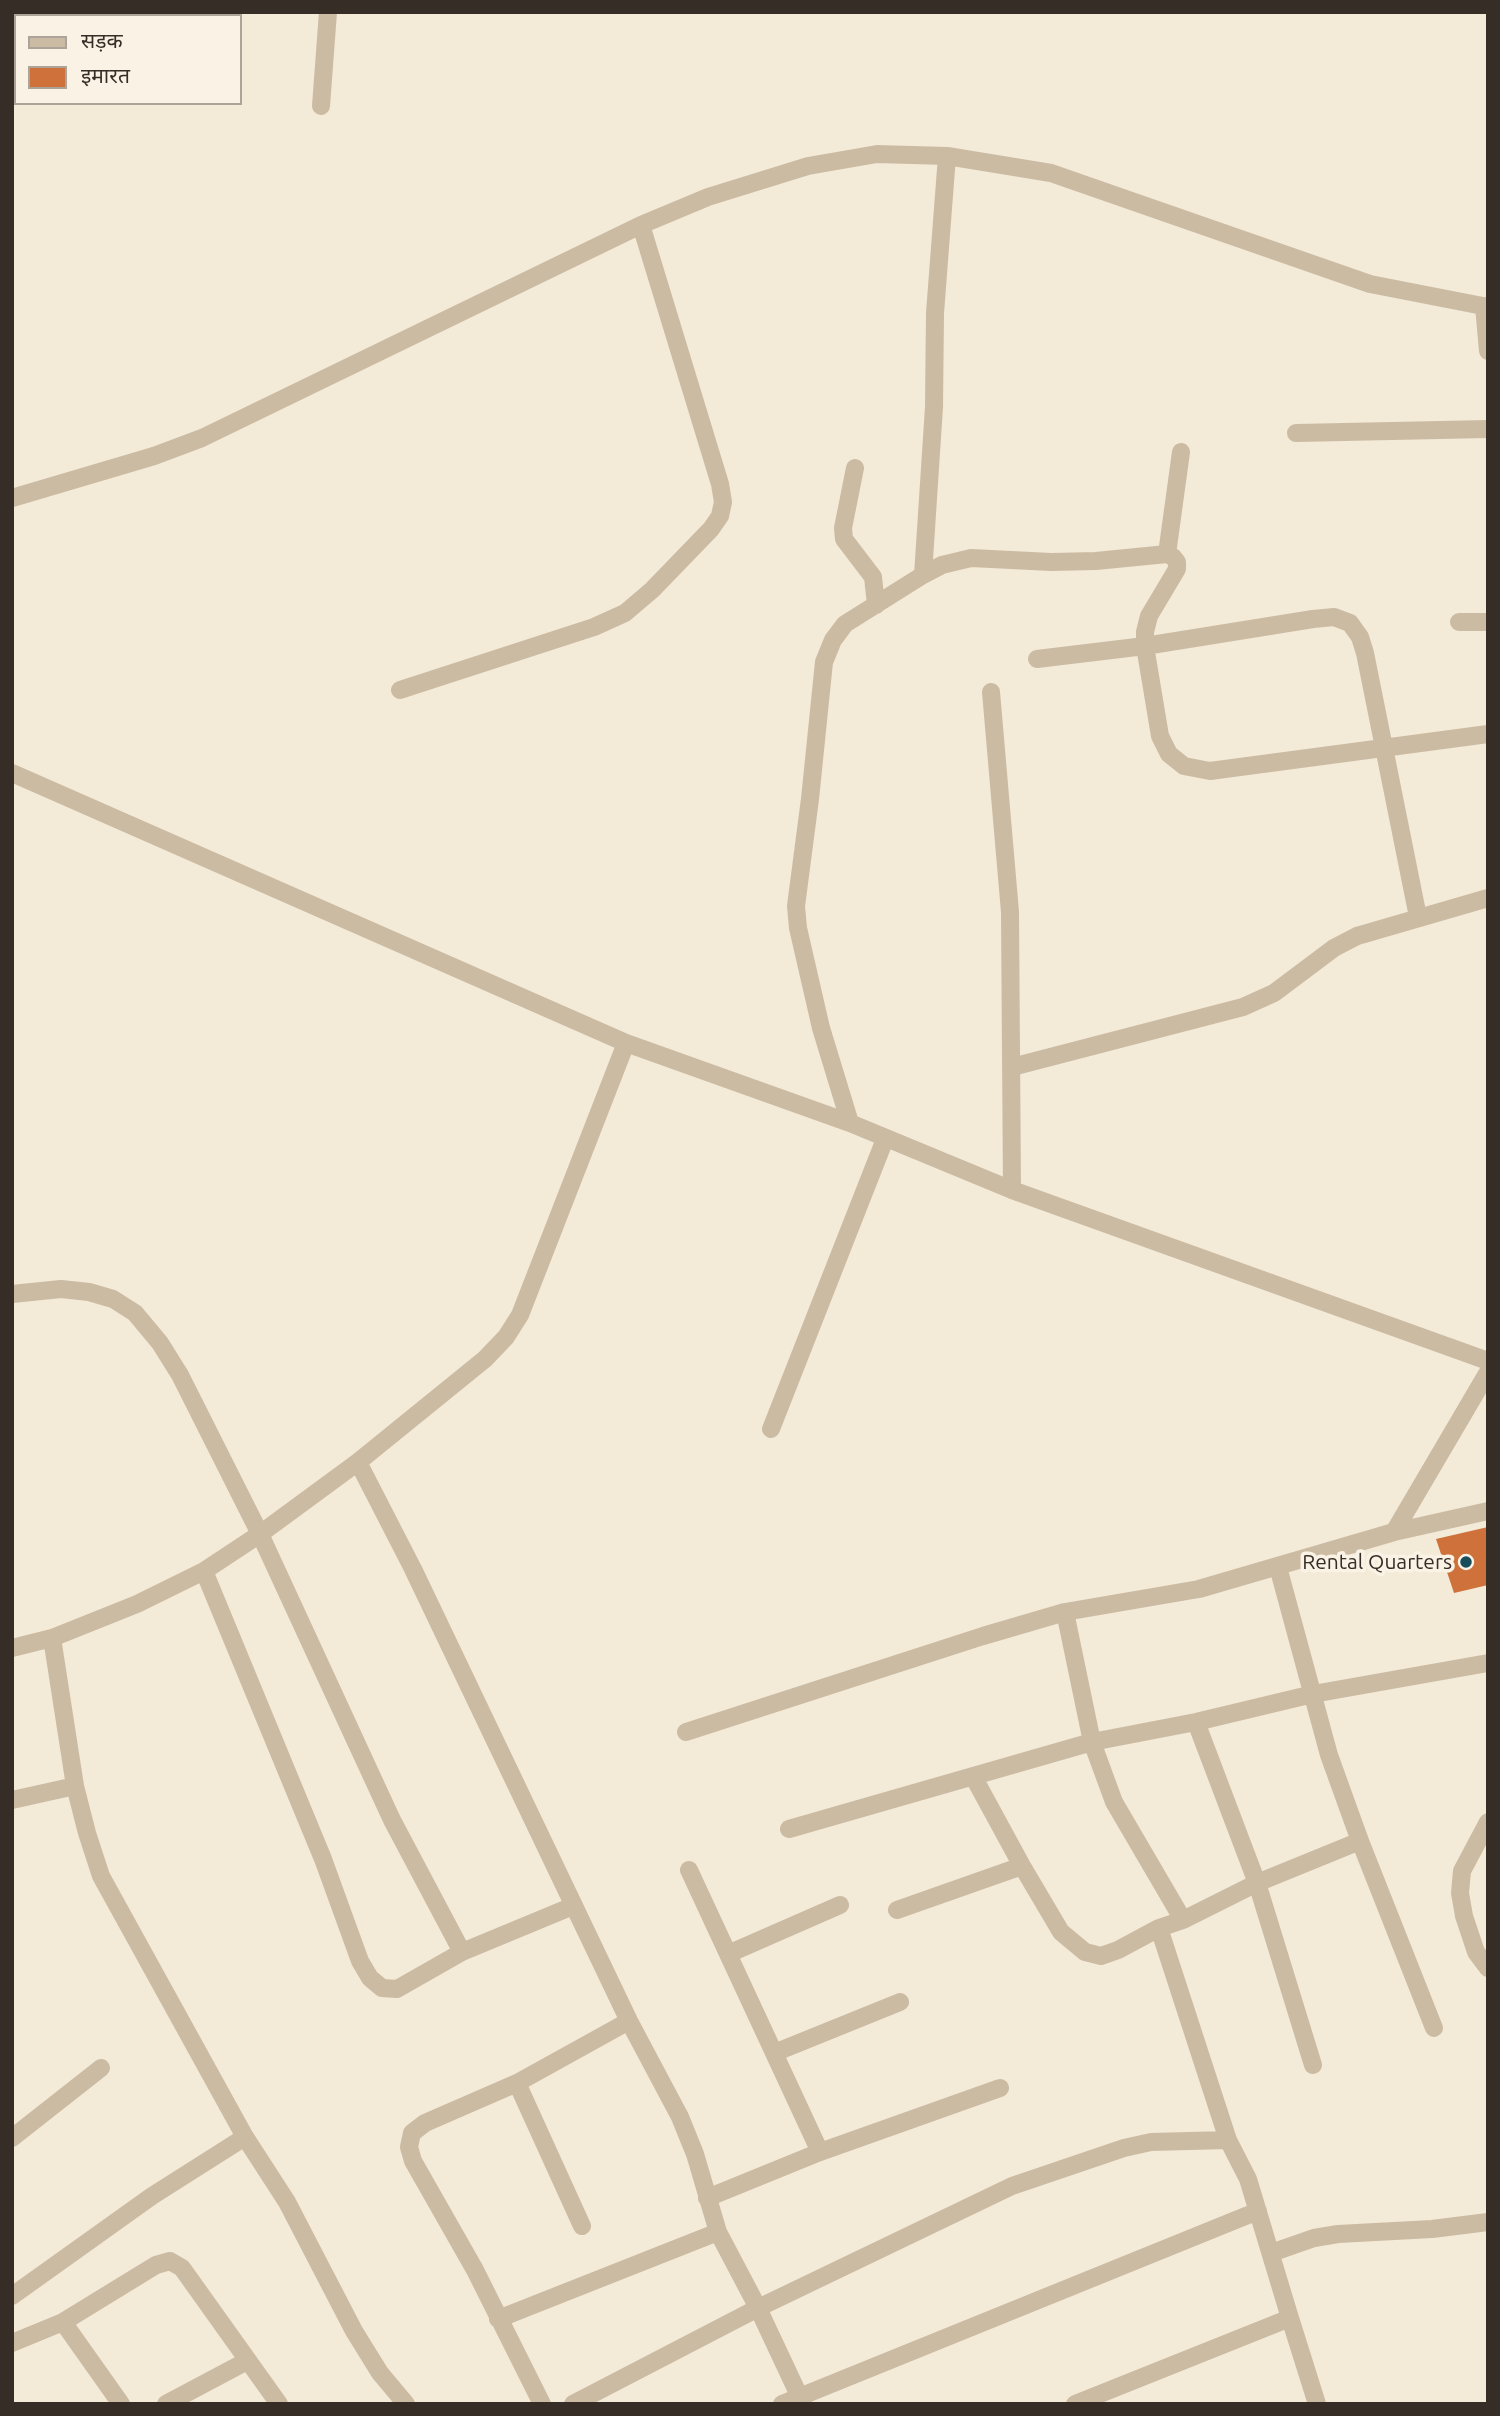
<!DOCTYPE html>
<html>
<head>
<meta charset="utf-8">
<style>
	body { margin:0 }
	#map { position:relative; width:1500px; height:2416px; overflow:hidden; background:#f3ead8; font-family:Ubuntu,"Noto Sans Devanagari",sans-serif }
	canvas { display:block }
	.frame { position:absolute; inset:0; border:14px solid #362d26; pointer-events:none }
	.legend { position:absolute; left:14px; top:14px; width:228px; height:91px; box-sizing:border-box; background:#faf3e5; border:2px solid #aca499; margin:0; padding:9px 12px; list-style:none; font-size:21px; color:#362d26 }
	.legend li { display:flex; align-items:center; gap:14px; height:35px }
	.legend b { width:35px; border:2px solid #aca499 }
</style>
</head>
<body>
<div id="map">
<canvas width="1500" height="2416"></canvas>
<div class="frame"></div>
<ul class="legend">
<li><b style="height:9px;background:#ccbba3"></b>सड़क</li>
<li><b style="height:19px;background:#cf713a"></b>इमारत</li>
</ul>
</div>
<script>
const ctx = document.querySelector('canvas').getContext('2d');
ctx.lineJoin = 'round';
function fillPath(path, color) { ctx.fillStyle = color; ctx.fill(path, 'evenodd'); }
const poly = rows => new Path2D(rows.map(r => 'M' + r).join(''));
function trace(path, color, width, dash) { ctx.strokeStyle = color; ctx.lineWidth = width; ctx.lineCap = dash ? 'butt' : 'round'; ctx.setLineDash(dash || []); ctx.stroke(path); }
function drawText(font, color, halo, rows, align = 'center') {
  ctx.font = font + ' Ubuntu,sans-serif'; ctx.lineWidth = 7; ctx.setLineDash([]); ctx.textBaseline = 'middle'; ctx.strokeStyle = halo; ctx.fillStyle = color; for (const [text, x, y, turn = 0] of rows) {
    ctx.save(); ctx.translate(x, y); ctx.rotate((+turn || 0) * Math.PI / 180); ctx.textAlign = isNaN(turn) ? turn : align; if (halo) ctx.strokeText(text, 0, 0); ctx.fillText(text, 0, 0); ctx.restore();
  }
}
fillPath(poly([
	[1488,1527,1488,1585,1454,1593,1436,1539]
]), '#cf713a');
trace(poly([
	[321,106,328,12],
	[1484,306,1488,351],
	[1296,433,1488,429],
	[855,468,843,528,844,539,873,577,876,605],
	[12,498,154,456,202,438,641,225,708,197,808,166,877,154,947,156,1051,173,1370,284,1488,307],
	[1167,554,1181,452],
	[923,575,934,407,935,313,947,156],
	[1459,622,1488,622],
	[1037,659,1145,646,1313,619,1334,617,1350,623,1360,637,1365,653,1418,917],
	[400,690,594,627,625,613,652,590,711,529,720,516,723,502,720,484,641,225],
	[991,692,1010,912,1012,1190],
	[12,773,626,1043,850,1123,1012,1190,1488,1361],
	[1012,1067,1243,1007,1274,993,1334,948,1357,936,1488,898],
	[850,1123,821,1028,798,928,796,906,810,799,824,662,833,640,845,624,923,575,942,565,971,558,1051,562,1096,561,1167,554,1173,557,1177,562,1177,569,1149,616,1145,632,1145,646,1160,736,1169,754,1184,766,1210,771,1488,734],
	[12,1294,61,1289,89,1292,113,1299,135,1313,160,1343,180,1375,260,1534,392,1820,462,1952],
	[771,1429,885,1139],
	[358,1462,413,1569,629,2021,680,2117,695,2154,718,2232,758,2308,803,2404],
	[1394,1532,1488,1372],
	[1278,1567,1329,1755,1360,1841,1434,2028],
	[204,1571,323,1859,360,1961,370,1978,382,1988,397,1989,462,1952,573,1906],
	[1065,1612,1092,1742,1114,1802,1183,1920],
	[52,1638,75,1786,87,1833,101,1876,245,2137,287,2202,354,2331,380,2373,406,2404],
	[12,1648,52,1638,137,1604,204,1571,260,1534,358,1462,485,1359,506,1337,520,1315,626,1043],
	[1196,1722,1257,1883,1313,2065],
	[686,1732,983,1636,1065,1612,1199,1589,1394,1532,1488,1511],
	[973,1776,1022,1866,1061,1932,1085,1952,1101,1956,1118,1950,1159,1928,1183,1920,1257,1883,1360,1841],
	[12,1800,75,1786],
	[1488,1822,1462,1871,1460,1893,1464,1916,1476,1952,1488,1968],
	[789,1829,1092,1742,1196,1722,1313,1694,1488,1663],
	[689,1870,820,2152],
	[897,1910,1022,1866],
	[1159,1928,1228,2140,1248,2179,1290,2318],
	[728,1954,840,1905],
	[774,2053,900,2002],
	[517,2083,582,2226],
	[12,2138,101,2068],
	[707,2198,820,2152,1000,2088],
	[1271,2253,1314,2238,1338,2234,1432,2229,1488,2222],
	[12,2296,152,2196,245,2137],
	[498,2319,718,2232],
	[63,2322,121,2404],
	[12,2343,63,2322,156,2265,170,2261,182,2268,279,2404],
	[166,2404,247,2361],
	[542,2404,475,2270,413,2161,409,2147,412,2133,425,2123,517,2083,629,2021],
	[573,2404,758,2308,1012,2186,1124,2148,1151,2142,1228,2140],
	[782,2404,1258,2211],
	[1075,2404,1290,2318,1317,2404]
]), '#ccbba3', 18);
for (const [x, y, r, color] of [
	[1466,1562,7,"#184e5b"]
]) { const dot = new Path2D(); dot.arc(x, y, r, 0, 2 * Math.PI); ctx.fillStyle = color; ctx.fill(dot); trace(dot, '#faf3e5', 2.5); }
drawText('21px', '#362d26', '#faf3e5', [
	["Rental Quarters",1452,1562]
], 'right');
</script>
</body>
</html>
